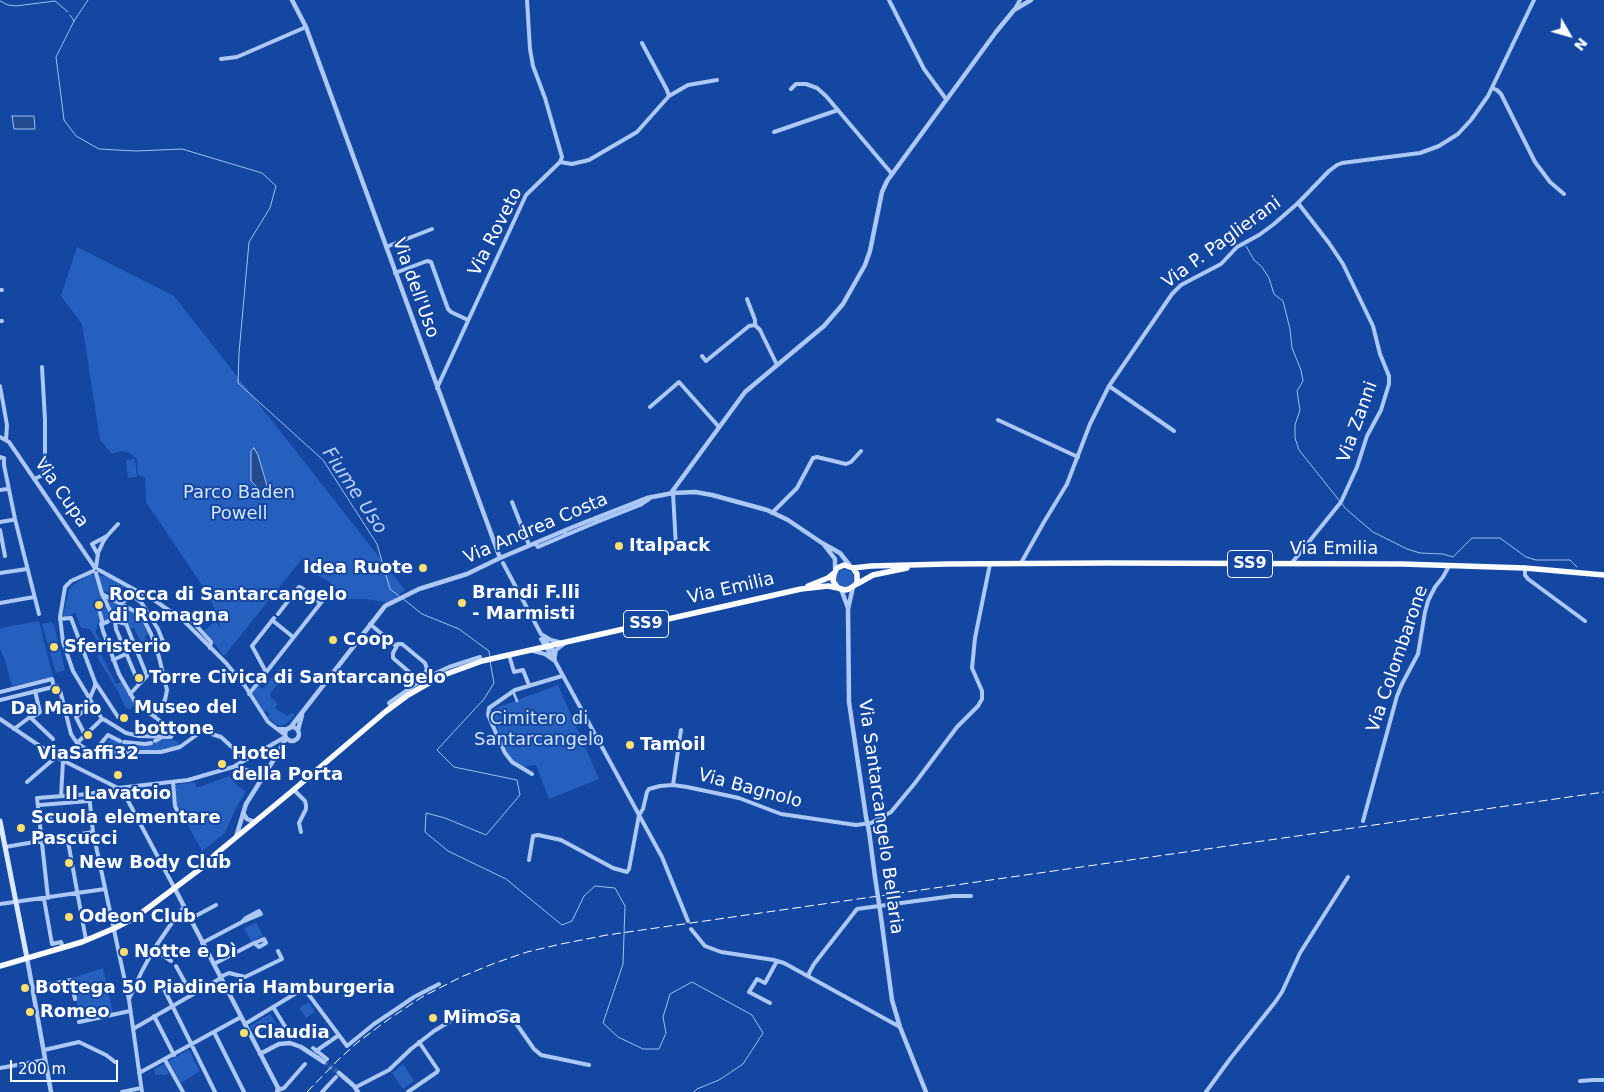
<!DOCTYPE html>
<html>
<head>
<meta charset="utf-8">
<style>
	body { margin:0 }
	#map { position:relative; width:1604px; height:1092px; overflow:hidden; background:#1347a1; font-family:"DejaVu Sans",sans-serif }
	canvas { display:block }
	.north { position:absolute; left:1544px; top:10px; width:50px; height:50px; -webkit-text-stroke:4px #1347a1; paint-order:stroke; rotate:128deg; font-size:14px; font-weight:700; line-height:20px; text-align:center; color:#fff }
	.north::after { content:''; display:block; margin:auto; width:18px; height:22px; background:#fff; clip-path:polygon(50% 0,100% 100%,50% 72%,0 100%) }
	.scale { position:absolute; left:10px; top:1060px; width:108px; height:22px; box-sizing:border-box; border:2px solid #fff; border-top:0; padding-left:6px; font-size:15px; line-height:18px; white-space:nowrap; color:#fff; -webkit-text-stroke:4px #1347a1; paint-order:stroke }
</style>
</head>
<body>
<div id="map">
<canvas width="1604" height="1092"></canvas>
<div class="north">N</div>
<div class="scale">200 m</div>
</div>
<script>
const ctx = document.querySelector('canvas').getContext('2d');
ctx.lineJoin = 'round';
function fillPath(path, color) { ctx.fillStyle = color; ctx.fill(path, 'evenodd'); }
const poly = rows => new Path2D(rows.map(r => 'M' + r).join(''));
function trace(path, color, width, dash) { ctx.strokeStyle = color; ctx.lineWidth = width; ctx.lineCap = dash ? 'butt' : 'round'; ctx.setLineDash(dash || []); ctx.stroke(path); }
function drawText(font, color, halo, rows, align = 'center') {
  ctx.font = font + ' "DejaVu Sans",sans-serif'; ctx.lineWidth = 4; ctx.setLineDash([]); ctx.textBaseline = 'middle'; ctx.strokeStyle = halo; ctx.fillStyle = color; for (const [text, x, y, turn = 0] of rows) {
    ctx.save(); ctx.translate(x, y); ctx.rotate((+turn || 0) * Math.PI / 180); ctx.textAlign = isNaN(turn) ? turn : align; if (halo) ctx.strokeText(text, 0, 0); ctx.fillText(text, 0, 0); ctx.restore();
  }
}
fillPath(poly([
	[77,247,174,296,405,590,389,603,367,599,348,599,328,581,311,572,302,559,224,656,204,631,215,621,221,629,210,597,146,502,145,477,138,475,137,459,128,452,121,451,112,454,100,440,82,324,61,296],
	[135,459,137,477,128,478,126,460],
	'836 578a9 9 0 1 1 18 0a9 9 0 1 1-18 0Z',
	[90,574,110,577,124,587,120,591,124,594,118,598,106,591,103,593,143,618,150,634,145,636,147,640,141,643,134,628,130,628,127,620,111,617,97,624,97,629,96,630,96,633,100,640,96,640,90,629,81,628,76,614,74,613,66,618,63,616,69,590,72,586],
	[39,621,53,677,12,686,6,663,0,648,0,628],
	[52,622,54,625,65,670,56,673,42,624],
	[101,654,116,684,123,681,137,705,132,707,130,709,125,707,119,693,97,657],
	[281,666,283,667,277,675,282,679,270,694,270,696,278,704,275,708,287,716,292,713,295,715,286,724,281,726,276,724,267,717,270,714,267,711,264,712,253,693,258,685,263,689],
	[558,685,599,779,549,799,536,765,521,767,508,758,491,710],
	[110,738,126,745,145,746,164,739,177,741,181,746,158,751,139,752,101,750],
	[229,776,238,786,246,791,236,808,225,833,202,851,177,805,175,785,195,782,196,787,199,787],
	[256,922,263,936,252,942,244,929],
	[103,968,113,1013,80,1020,72,978],
	[309,1002,315,1012,306,1018,299,1008],
	[270,1014,276,1023,256,1035,250,1026],
	[189,1050,200,1071,181,1083,168,1061],
	[165,1064,169,1073,166,1075,155,1075,154,1069],
	[403,1064,414,1081,403,1089,392,1073]
]), '#2560bf');
const water = poly([
	[12,116,34,116,35,129,14,129,12,116],
	[254,448,258,455,268,489,260,490,251,481,251,451,254,448]
]);
fillPath(water, '#234b8f');
trace(water, '#9ec2f7', 1);
trace(poly([
	[88,0,74,21,56,57,64,120,76,136,99,149,136,151,182,149,262,173,276,186,270,208,249,242,239,353,238,383,323,460,377,544,390,589,399,596],
	[0,1,8,5,16,6,55,1,68,12],
	[70,15,74,21],
	[1246,246,1254,260,1262,267,1269,278,1274,294,1283,301,1290,329,1292,348,1301,370,1303,381,1297,391,1300,410,1295,425,1295,438,1299,450,1346,509,1373,532,1407,549,1420,553,1443,554,1453,557,1472,538,1500,538,1526,557,1536,560,1570,560,1577,567],
	[402,598,422,614,459,629,489,651,490,657],
	[490,661,494,683,484,699,437,750,454,767,517,780,520,795,486,835,445,818,426,813,425,832,448,851,506,879,562,925,572,921,584,896,595,886,615,888,625,906,623,964,603,1023,618,1037,643,1049,659,1049,666,1033,663,1017,670,994,692,982,752,1015,763,1033,743,1064,719,1080,697,1089,694,1092]
]), '#9ec2f7', 1);
trace(poly([
	[324,1062,339,1073]
]), '#3663af', 4.5, [4.5, 2]);
trace(poly([
	[513,691,517,701]
]), '#acc8f5', 2.5);
trace(poly([
	[527,0,530,49,533,66,545,98,562,157,560,162],
	[889,0,924,69,946,99],
	[1015,9,1020,0],
	[642,43,667,90,669,96],
	[221,59,237,57,306,27],
	[1492,88,1497,90,1501,94,1535,162,1550,182,1564,194],
	[791,89,796,84,806,84,817,88,826,96,892,174],
	[774,132,838,110],
	[386,247,432,229],
	[395,273,427,261,431,262,448,309,451,312,468,320],
	[0,290,2,290],
	[747,299,755,320,755,325,760,330,777,365],
	[0,321,2,321],
	[702,356,706,361,749,326,755,325],
	[0,386,7,425,6,440],
	[1109,386,1174,431],
	[437,388,526,195,560,162,572,164,589,160,637,132,669,96,688,85,717,80],
	[650,407,679,382,719,427],
	[998,420,1078,457],
	[0,437,9,442,95,568],
	[0,458,1,457],
	[4,458,4,465,15,519,39,614],
	[34,479,41,476,45,470,45,420,42,367],
	[0,490,7,489],
	[673,493,676,547],
	[512,502,529,545],
	[772,513,797,488,813,458,817,457,846,464,851,462,861,451],
	[0,522,12,520],
	[597,522,640,505,649,499],
	[0,530,5,556],
	[566,535,597,522,596,520],
	[535,543,538,547,566,535,564,531],
	[98,555,92,544,107,536],
	[503,563,541,634,551,640,559,642],
	[1021,563,1044,522,1067,484,1090,424,1109,386,1172,294,1181,285,1221,264,1237,247,1259,235,1274,224,1298,203,1329,171,1337,165,1342,163,1420,153,1439,146,1458,134,1471,120,1488,96,1534,0],
	[1291,564,1341,502,1357,467,1367,436,1381,410,1389,384,1389,376,1380,354,1373,326,1343,264,1329,243,1298,203],
	[96,568,98,553,103,542,107,536,118,524],
	[1525,568,1525,575,1528,579,1585,621],
	[99,570,157,602,184,621,226,663,245,686,268,722,285,735],
	[93,571,71,581,65,587,60,617,63,642,73,671,102,719],
	[0,573,27,569],
	[96,573,102,594,115,621,116,629,139,684],
	[102,594,136,612,143,618,151,634,159,657,167,690,165,700,154,716],
	[0,603,34,597],
	[120,603,134,597,141,602,158,629,166,649],
	[184,612,211,642,210,648],
	[100,613,103,624],
	[278,614,299,587,302,588,320,603],
	[114,617,107,622,101,624,103,631,119,674,137,705],
	[60,619,71,618,95,682,95,686,89,700],
	[272,620,293,637],
	[115,621,126,624,147,676,130,694],
	[370,624,396,646],
	[544,637,549,646,553,650,555,660],
	[541,639,552,657],
	[398,644,402,644,425,663,427,669,424,675,419,677,415,677,393,658,393,653,398,644],
	[533,651,545,654,555,661,662,857,688,921],
	[509,655,514,672,523,670,529,685],
	[555,656,556,650,564,644],
	[113,660,126,654],
	[266,672,252,646,274,618],
	[95,682,118,717],
	[0,692,52,679,54,687],
	[249,694,327,595],
	[0,700,57,686,60,690,71,734,77,743,90,752,161,752,180,747,202,731,221,737,245,759],
	[392,707,389,703,423,679,449,667,480,657],
	[145,710,170,728,178,729],
	[31,718,53,739],
	[0,719,56,757,118,788],
	[102,719,105,720,126,733,139,736,171,737,174,728],
	[574,722,586,717],
	[14,729,30,717,31,718,40,712,35,691],
	[277,729,288,729],
	[85,735,76,717,92,705],
	[155,741,162,737],
	[124,742,145,744,151,743],
	[77,743,102,719],
	[94,752,108,735,120,741],
	[233,767,264,774],
	[532,774,512,762,505,753,488,715,489,708,515,690,562,676],
	[27,782,56,757],
	[173,782,175,806,180,816],
	[673,785,681,730],
	[124,788,126,797,175,889],
	[294,790,305,801,306,805,306,809,299,823,301,832],
	[89,794,93,832,129,1000,142,1092],
	[61,796,63,761],
	[40,805,89,801],
	[39,820,91,815],
	[1363,821,1397,696,1402,684,1418,654,1425,612,1428,601,1435,587,1443,577,1449,566],
	[67,836,86,940],
	[5,847,93,832],
	[529,860,533,836,538,835,561,840,613,868,627,872,629,869,639,815,643,809,647,792,649,789,660,786,673,785,687,787,739,798,781,814,856,825,871,823,891,812,915,783,957,727,978,706,982,699,982,691,972,668,975,638,990,564],
	[48,898,37,798,89,794,118,788,188,780,233,767,285,737],
	[44,899,52,944,61,942,63,948],
	[0,904,105,889],
	[190,919,216,905],
	[691,929,705,946,721,952,774,960,784,963,900,1027],
	[202,943,242,922,261,914,259,911,246,918,242,922],
	[154,949,171,961],
	[214,964,252,944,264,939,266,943,259,947,254,943],
	[176,966,192,995],
	[809,976,809,973,814,964,857,909,953,896,971,896],
	[220,977,229,973,245,977,282,959,278,951],
	[162,985,215,1092],
	[33,988,71,980,75,999],
	[129,999,142,971,154,949,169,927,184,907],
	[770,1003,749,992,757,979,765,983,777,961],
	[273,1007,291,1036],
	[154,1016,174,1055],
	[79,1022,130,1011],
	[245,1024,303,989,306,991,347,1046,374,1024,395,1010,414,997,439,984],
	[133,1029,221,978],
	[214,1032,244,1092],
	[313,1048,327,1059],
	[44,1050,79,1042,106,1055,115,1062],
	[316,1051,339,1035],
	[165,1060,183,1092],
	[0,1068,45,1060],
	[139,1073,241,1017],
	[1580,1081,1593,1080,1604,1080],
	[358,1086,389,1070,411,1049,434,1031,467,1011,479,1018,503,1011,508,1012,534,1049,541,1055,589,1065],
	[278,1090,284,1088,305,1064],
	[122,1092,141,1088],
	[322,1092,336,1077],
	[408,1092,437,1072,438,1070,419,1042],
	[1206,1092,1230,1059,1276,1001,1282,992,1300,953,1348,877]
]), '#acc8f5', 4);
trace(poly([
	[292,0,306,27,500,558],
	[671,493,745,392,824,326,843,304,865,265,870,251,882,192,887,181,996,32,1014,10,1031,0],
	[825,546,835,559,835,569],
	[853,587,848,609,849,702,866,817],
	[841,589,848,608],
	'285 734a7 7 0 1 1 14 0a7 7 0 1 1-14 0Z',
	[290,728,385,606,419,589,467,574,500,558,573,527,647,498,673,493,695,492,712,495,767,510,788,520,822,543,840,553,851,567],
	[298,730,302,715],
	[243,813,247,819,255,822],
	[869,831,875,877],
	[236,837,246,804,278,753,286,738],
	[175,889,276,1084,278,1088,277,1092],
	[881,917,892,1000,900,1027,926,1092],
	[27,958,51,1092],
	[260,1054,279,1044,290,1043,301,1047,324,1062],
	[339,1073,354,1086,358,1092]
]), '#acc8f5', 4.5);
trace(poly([
	[0,821,27,958]
]), '#dce8fd', 5);
trace(poly([
	[853,568,857,574,857,582,855,585,849,589,845,590,838,588,833,581,834,574,837,568,844,565,853,568,871,566,947,564,1106,563,1402,564,1525,568,1604,575],
	[857,584,873,575,907,568],
	[808,586,828,578,833,574],
	[205,865,217,853,291,792,385,712,408,695,441,676,482,661,801,589,828,586,838,588],
	[0,966,82,942,115,928,136,917,208,863]
]), '#f9fbff', 5.5);
trace(poly([
	[307,1092,338,1060,358,1042,389,1019,422,997,461,977,495,963,527,952,561,944,607,935,1604,792]
]), '#fff', 1, [9, 4]);
trace(poly([
	[866,817,869,831],
	[875,877,881,917]
]), '#acc8f5', 4.5);
for (const [x, y, r, color] of [
	[619,546,5,"#ffdf6f"],
	[423,568,5,"#ffdf6f"],
	[462,603,5,"#ffdf6f"],
	[99,605,5,"#ffdf6f"],
	[333,640,5,"#ffdf6f"],
	[54,647,5,"#ffdf6f"],
	[139,678,5,"#ffdf6f"],
	[56,690,5,"#ffdf6f"],
	[124,718,5,"#ffdf6f"],
	[88,735,5,"#ffdf6f"],
	[630,745,5,"#ffdf6f"],
	[222,764,5,"#ffdf6f"],
	[118,775,5,"#ffdf6f"],
	[21,828,5,"#ffdf6f"],
	[69,863,5,"#ffdf6f"],
	[69,917,5,"#ffdf6f"],
	[124,952,5,"#ffdf6f"],
	[25,988,5,"#ffdf6f"],
	[30,1012,5,"#ffdf6f"],
	[433,1018,5,"#ffdf6f"],
	[244,1033,5,"#ffdf6f"]
]) { const dot = new Path2D(); dot.arc(x, y, r, 0, 2 * Math.PI); ctx.fillStyle = color; ctx.fill(dot); trace(dot, '#1347a1', 2); }
for (const [x, y, w] of [
	[1250,564,45],
	[646,624,45]
]) { const box = new Path2D(); box.roundRect(x - w / 2, y - 13.5, w, 27, 4); ctx.fillStyle = '#1347a1'; ctx.fill(box); trace(box, '#fff', 1); }
drawText('bold 16px', '#fff', null, [
	["SS9",1250,564],
	["SS9",646,624]
]);
drawText('18px', '#fff', '#1347a1', [
	["Via Roveto",496,232,-63],
	["Via P. Paglierani",1222,243,-36],
	["Via dell'Uso",415,288,70],
	["Via Zanni",1358,422,-70],
	["Via Cupa",61,493,55],
	["Via Andrea Costa",536,529,-23],
	["Via Emilia",1334,549],
	["Via Emilia",731,589,-13],
	["Via Colombarone",1398,659,-71],
	["Via Bagnolo",750,789,15],
	["Via Santarcangelo Bellaria",880,817,82]
]);
drawText('18px', '#d5e5fe', '#1347a1', [
	["Parco Baden",239,493],
	["Powell",239,514],
	["Cimitero di",539,719],
	["Santarcangelo",539,740]
]);
drawText('bold 18px', '#fff', '#1347a1', [
	["Italpack",629,546],
	["Idea Ruote",413,568,"right"],
	["Brandi F.lli",472,593],
	["- Marmisti",472,614],
	["Rocca di Santarcangelo",109,595],
	["di Romagna",109,616],
	["Coop",343,640],
	["Sferisterio",64,647],
	["Torre Civica di Santarcangelo",149,678],
	["Museo del",134,708],
	["bottone",134,729],
	["Da Mario",56,709,"center"],
	["Tamoil",640,745],
	["ViaSaffi32",88,754,"center"],
	["Hotel",232,754],
	["della Porta",232,775],
	["Il Lavatoio",118,794,"center"],
	["Scuola elementare",31,818],
	["Pascucci",31,839],
	["New Body Club",79,863],
	["Odeon Club",79,917],
	["Notte e Dì",134,952],
	["Bottega 50 Piadineria Hamburgeria",35,988],
	["Romeo",40,1012],
	["Mimosa",443,1018],
	["Claudia",254,1033]
], 'left');
drawText('italic 19px', '#b9d3fb', '#1347a1', [
	["Fiume Uso",354,491,56]
]);
</script>
</body>
</html>
